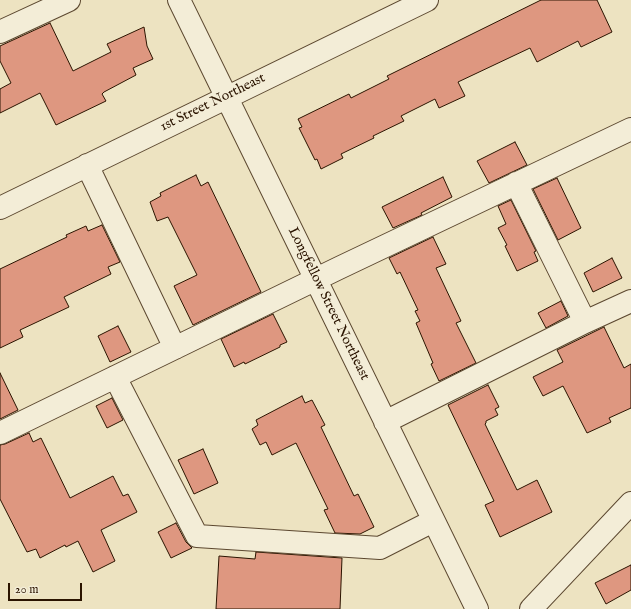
<!DOCTYPE html>
<html>
<head>
<meta charset="utf-8">
<style>
	body { margin:0 }
	#map { position:relative; width:631px; height:609px; overflow:hidden; background:#ede3c1; font-family:"IM FELL English",serif }
	canvas { display:block }
	.scale { position:absolute; left:8px; top:583px; width:74px; height:18px; box-sizing:border-box; border:2px solid #2b1400; border-top:0; padding-left:5px; font-size:12px; line-height:14px; white-space:nowrap; color:#2b1400; -webkit-text-stroke:3px #f3edd7; paint-order:stroke }
</style>
</head>
<body>
<div id="map">
<canvas width="631" height="609"></canvas>
<div class="scale">20 m</div>
</div>
<script>
const ctx = document.querySelector('canvas').getContext('2d');
ctx.lineJoin = 'round';
function fillPath(path, color) { ctx.fillStyle = color; ctx.fill(path, 'evenodd'); }
const poly = rows => new Path2D(rows.map(r => 'M' + r).join(''));
function trace(path, color, width, dash) { ctx.strokeStyle = color; ctx.lineWidth = width; ctx.lineCap = dash ? 'butt' : 'round'; ctx.setLineDash(dash || []); ctx.stroke(path); }
function drawText(font, color, halo, rows, align = 'center') {
  ctx.font = font + ' "IM FELL English",serif'; ctx.lineWidth = 3.5; ctx.setLineDash([]); ctx.textBaseline = 'middle'; ctx.strokeStyle = halo; ctx.fillStyle = color; for (const [text, x, y, turn = 0] of rows) {
    ctx.save(); ctx.translate(x, y); ctx.rotate((+turn || 0) * Math.PI / 180); ctx.textAlign = isNaN(turn) ? turn : align; if (halo) ctx.strokeText(text, 0, 0); ctx.fillText(text, 0, 0); ctx.restore();
  }
}
const building = poly([
	[541,0,597,0,612,32,581,47,578,41,537,62,530,48,458,82,465,96,439,108,435,99,401,116,404,121,373,136,374,138,341,154,343,158,321,169,317,159,315,160,299,128,302,127,298,119,349,94,351,98,389,79,387,76,541,0],
	[50,23,73,71,111,52,107,44,144,27,147,46,153,59,133,68,136,75,104,92,102,94,106,101,56,125,40,93,0,113,0,89,11,83,0,61,0,46,50,23],
	[515,142,527,165,489,183,477,161,515,142],
	[196,175,201,186,208,182,261,292,193,325,174,286,197,275,168,217,157,221,150,202,161,196,160,193,196,175],
	[443,177,452,197,421,213,422,215,393,228,382,207,443,177],
	[557,178,581,228,558,240,533,189,557,178],
	[511,200,536,251,534,252,538,261,517,271,505,246,507,245,498,228,506,224,498,206,511,200],
	[102,225,120,262,108,267,111,274,64,297,69,307,20,330,23,337,0,348,0,269,67,237,66,235,86,226,88,231,102,225],
	[433,237,446,264,436,268,461,321,456,323,476,363,439,381,431,364,433,363,416,323,420,321,415,311,418,310,400,272,397,274,389,258,433,237],
	[612,258,622,278,593,292,584,273,612,258],
	[561,301,568,316,546,328,538,313,561,301],
	[273,314,287,342,280,345,280,347,245,364,244,362,234,367,221,339,273,314],
	[118,326,131,352,110,362,98,336,118,326],
	[604,327,624,368,631,364,631,408,609,418,611,422,587,433,563,386,543,396,533,377,563,362,557,350,604,327],
	[0,373,18,410,0,419,0,373],
	[488,385,499,407,495,409,498,415,486,421,486,423,485,424,517,490,537,480,552,512,500,537,485,505,494,501,448,405,488,385],
	[302,396,305,403,312,400,325,425,321,427,354,496,358,494,374,527,360,534,335,533,324,510,328,509,296,443,272,455,266,442,260,445,252,429,258,425,256,420,302,396],
	[112,398,123,420,107,428,96,406,112,398],
	[29,433,33,442,41,438,70,498,113,476,123,496,128,494,137,512,101,530,115,561,93,572,78,541,66,547,65,545,40,558,36,549,27,552,0,499,0,445,5,444,29,433],
	[203,449,218,483,194,494,178,460,203,449],
	[176,523,186,542,192,548,171,558,158,532,176,523],
	[256,552,342,558,340,609,216,609,219,556,255,559,256,552],
	[631,565,631,590,606,604,595,583,631,565]
]);
fillPath(building, '#de9780');
trace(building, '#2b1400', 1);
const minor = poly([
	[179,0,477,609],
	[0,32,69,0],
	[87,165,175,348],
	[516,183,585,322,631,301],
	[0,208,427,0],
	[115,377,197,536,380,548,433,521],
	[385,422,585,322],
	[0,433,339,268,631,129],
	[531,609,631,503]
]);
trace(minor, '#5c4830', 24);
trace(minor, '#f3edd7', 22);
drawText('14px', '#2b1400', '#f3edd7', [
	["1st Street Northeast",213,103,-26],
	["Longfellow Street Northeast",328,304,64]
]);
</script>
</body>
</html>
